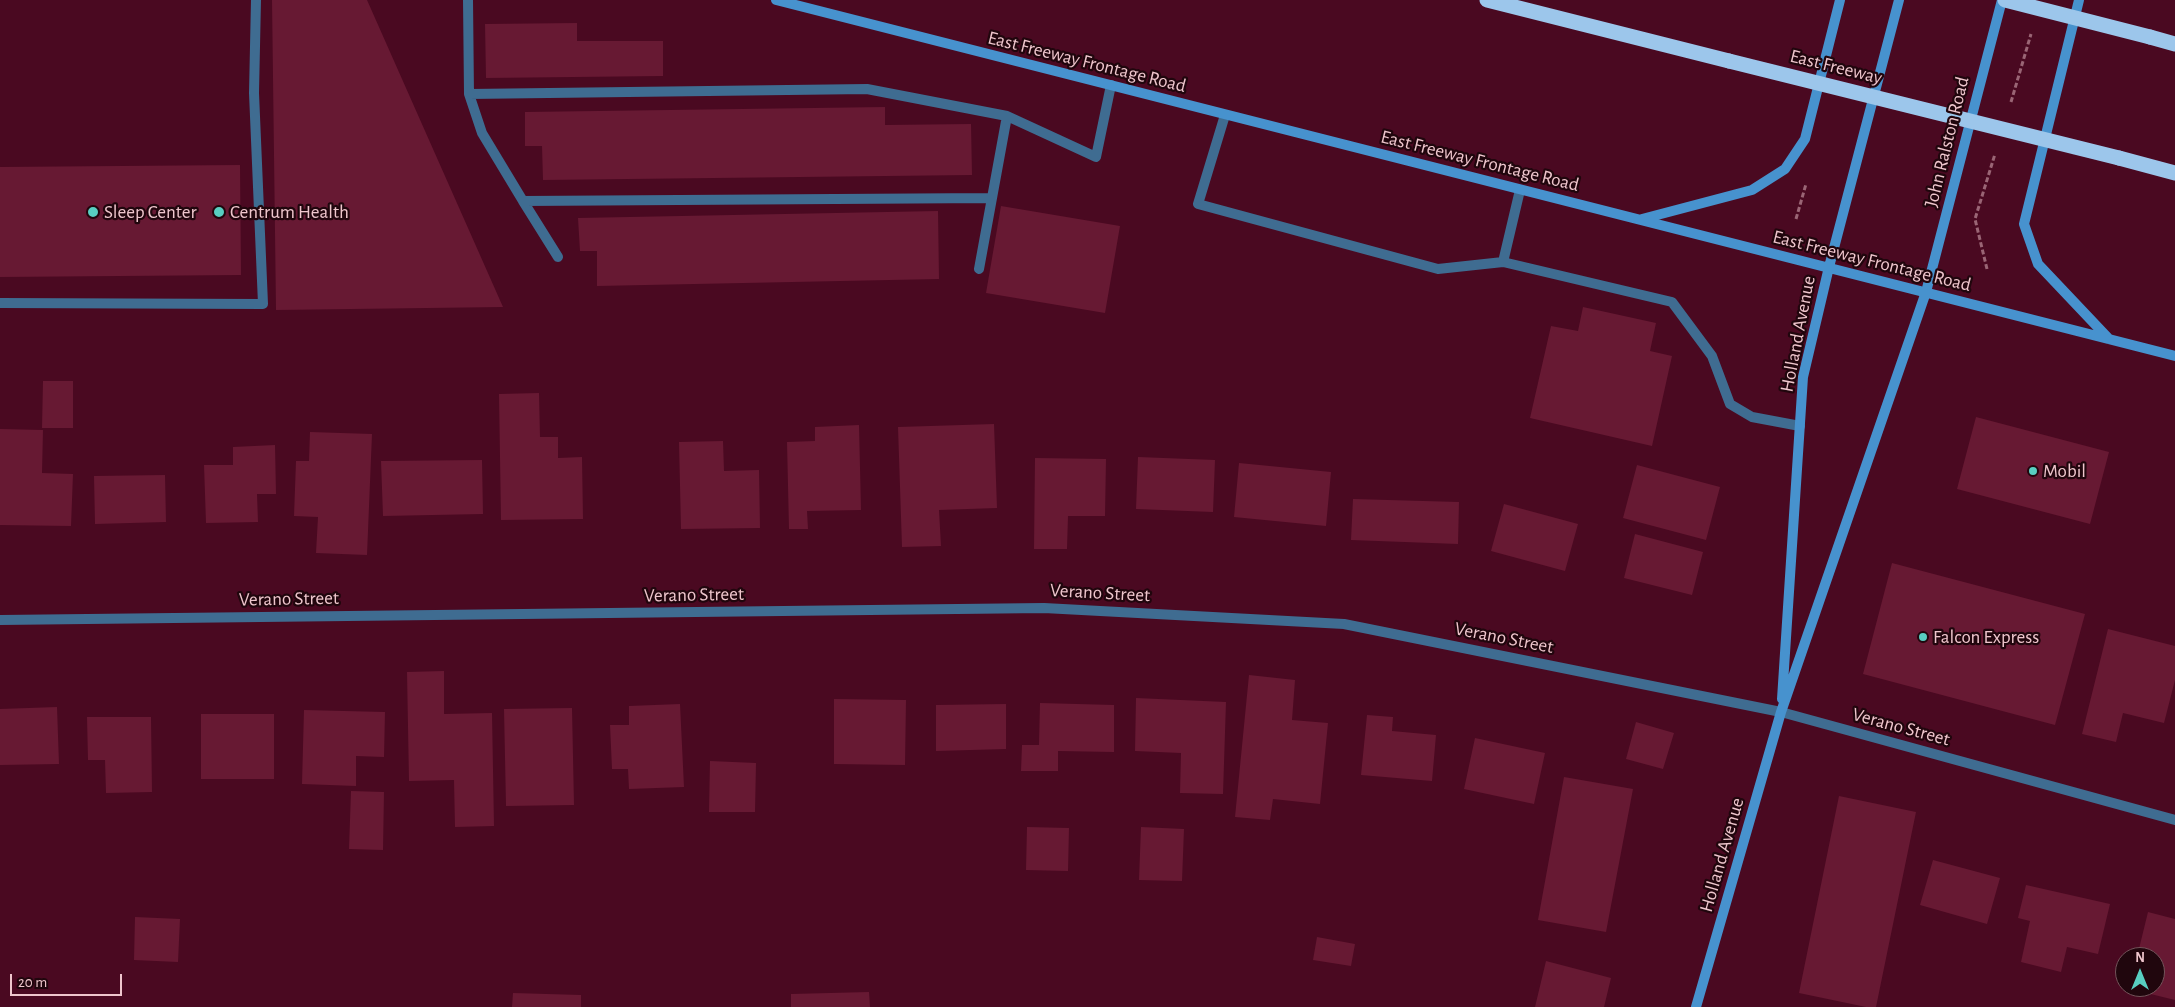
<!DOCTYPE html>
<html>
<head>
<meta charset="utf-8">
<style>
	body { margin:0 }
	#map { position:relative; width:2175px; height:1007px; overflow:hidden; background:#4a0921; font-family:"Alegreya Sans",sans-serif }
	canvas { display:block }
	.north { position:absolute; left:2115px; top:947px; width:50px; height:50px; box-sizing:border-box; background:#20060d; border:1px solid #73535a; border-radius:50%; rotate:0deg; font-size:14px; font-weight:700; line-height:20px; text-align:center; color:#efc6cd }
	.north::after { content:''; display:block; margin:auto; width:18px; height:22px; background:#58cec1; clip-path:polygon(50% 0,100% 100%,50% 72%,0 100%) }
	.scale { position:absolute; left:10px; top:974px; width:112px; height:22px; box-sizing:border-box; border:2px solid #efc6cd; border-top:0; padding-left:6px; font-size:15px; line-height:18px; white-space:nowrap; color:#efc6cd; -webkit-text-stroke:4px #20060d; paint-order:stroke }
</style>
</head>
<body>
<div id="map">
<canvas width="2175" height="1007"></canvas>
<div class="north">N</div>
<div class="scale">20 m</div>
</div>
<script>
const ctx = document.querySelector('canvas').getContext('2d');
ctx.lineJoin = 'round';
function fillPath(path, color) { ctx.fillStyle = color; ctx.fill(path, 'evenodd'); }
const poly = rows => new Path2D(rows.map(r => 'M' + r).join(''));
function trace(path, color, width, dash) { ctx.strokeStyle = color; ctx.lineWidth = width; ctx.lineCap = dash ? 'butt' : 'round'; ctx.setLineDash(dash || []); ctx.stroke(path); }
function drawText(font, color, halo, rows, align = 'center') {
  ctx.font = font + ' "Alegreya Sans",sans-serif'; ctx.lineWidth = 4.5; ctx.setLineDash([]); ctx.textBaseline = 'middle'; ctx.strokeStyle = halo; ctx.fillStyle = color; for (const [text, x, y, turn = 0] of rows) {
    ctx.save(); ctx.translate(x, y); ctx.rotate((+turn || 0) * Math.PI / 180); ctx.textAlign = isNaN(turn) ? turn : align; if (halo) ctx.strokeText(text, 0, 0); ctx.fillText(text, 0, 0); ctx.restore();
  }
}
fillPath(poly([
	[272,0,367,0,503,307,276,310],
	[577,23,577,41,663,41,663,76,486,78,485,24],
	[885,107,885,125,971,124,972,175,543,180,542,146,525,146,525,112],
	[240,165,241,275,0,277,0,167],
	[1001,206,1120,226,1105,313,986,293],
	[938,211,939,279,597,286,597,251,580,251,578,218],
	[1583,307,1656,323,1650,351,1672,356,1652,446,1530,418,1551,326,1578,331],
	[43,381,73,381,73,428,42,428],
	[539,393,540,437,558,437,558,458,582,457,583,519,501,520,499,394],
	[1976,417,2109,452,2090,524,1957,489],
	[994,424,997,508,939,510,941,546,902,547,898,427],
	[859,425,861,510,807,511,808,529,789,529,787,442,815,441,815,427],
	[0,429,43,430,42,473,73,474,71,526,0,525],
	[310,432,372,434,367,555,316,553,318,517,294,516,296,461,309,461],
	[723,441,724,471,759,470,760,528,681,529,679,442],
	[275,445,276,494,257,494,258,522,206,523,204,465,233,465,233,447],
	[1138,457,1215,460,1213,512,1136,509],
	[1035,458,1106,459,1105,516,1068,516,1067,549,1034,549],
	[482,460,483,514,383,516,381,461],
	[1239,463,1331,472,1326,526,1234,517],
	[1637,465,1720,487,1706,540,1623,518],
	[165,475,166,522,95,524,94,476],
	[1353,499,1459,502,1458,544,1351,540],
	[1504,504,1578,524,1565,571,1491,551],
	[1635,534,1703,552,1692,595,1624,578],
	[1892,563,2085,614,2055,725,1863,674],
	[2108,629,2175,646,2175,680,2164,723,2123,713,2116,742,2082,734],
	[444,671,444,714,492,713,494,826,455,827,454,780,409,781,407,672],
	[1249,675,1295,680,1292,720,1328,723,1320,804,1273,799,1270,820,1235,817],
	[1136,698,1226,702,1223,794,1180,793,1181,753,1135,751],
	[834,699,906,700,905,765,834,764],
	[1040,703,1114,705,1114,752,1058,751,1058,771,1021,771,1022,745,1039,745],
	[680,704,684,787,629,789,628,769,612,769,610,725,629,725,629,706],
	[1006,704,1006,749,936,751,936,705],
	[57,707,59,764,0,765,0,709],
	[572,708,574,805,506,806,504,709],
	[304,710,385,712,384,757,356,756,356,786,302,784],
	[201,714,274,714,274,779,201,779],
	[1367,715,1393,717,1392,731,1436,735,1432,781,1361,775],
	[87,717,151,717,152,792,106,793,105,760,88,760],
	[1636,722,1674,733,1663,769,1626,759],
	[1475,738,1545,753,1534,804,1464,789],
	[710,761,756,763,755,812,709,812],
	[1564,777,1633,789,1606,932,1538,920],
	[351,791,384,792,383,850,349,849],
	[1839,796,1916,812,1876,1007,1866,1007,1799,993],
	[1027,827,1069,828,1068,871,1026,870],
	[1141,827,1184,829,1182,881,1139,880],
	[1933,860,2000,878,1987,924,1920,905],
	[2026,885,2110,904,2098,954,2067,947,2061,972,2021,962,2030,921,2018,918],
	[2148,912,2175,919,2175,1000,2126,988,2155,987,2155,957,2137,957],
	[135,917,180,919,178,962,134,960],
	[1317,937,1355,944,1351,966,1313,960],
	[1546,961,1611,978,1604,1007,1535,1007],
	[869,992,870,1007,791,1007,791,994],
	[513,993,581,995,581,1007,512,1007]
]), '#671933');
trace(poly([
	[2011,102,2031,34],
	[1796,219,1806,184],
	[1987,269,1975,219,1995,154]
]), '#9a6575', 3, [5, 2.5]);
trace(poly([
	[468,0,469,94,482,133,523,201,991,198],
	[469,94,867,89,1007,116,1096,157,1111,85],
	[1225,115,1198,204,1438,269,1503,262,1672,302,1712,356,1730,404,1752,417,1800,426],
	[523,201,558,257],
	[1503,262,1520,190],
	[979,269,1007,116],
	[0,303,263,304,254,93,256,0]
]), '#3f6c91', 10);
trace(poly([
	[0,620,1044,608,1344,624,1781,712,2175,820]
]), '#3f6c91', 10);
trace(poly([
	[776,0,2175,356],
	[2079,0,2024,224,2038,264,2109,339],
	[1642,219,1752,190,1785,169,1805,139,1840,0],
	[1782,699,1803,377,1829,267,1899,0],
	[1696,1007,1781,712,1926,292,2002,0]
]), '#4792ce', 10);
trace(poly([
	[1487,0,1729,61],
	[2150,37,2175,44],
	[2119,158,2175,173]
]), '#9cc6eb', 15);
trace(poly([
	[2005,0,2150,37],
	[1729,61,2119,158]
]), '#9cc6eb', 15);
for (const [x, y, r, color] of [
	[93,212,6,"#58cec1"],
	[219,212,6,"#58cec1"],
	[2033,471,5,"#58cec1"],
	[1923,637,5,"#58cec1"]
]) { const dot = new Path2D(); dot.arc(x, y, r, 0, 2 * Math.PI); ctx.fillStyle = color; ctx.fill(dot); trace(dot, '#20060d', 2); }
drawText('19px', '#efc6cd', '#20060d', [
	["East Freeway Frontage Road",1087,62,14],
	["East Freeway",1836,67,14],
	["John Ralston Road",1947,142,-76],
	["East Freeway Frontage Road",1480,161,14],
	["East Freeway Frontage Road",1872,261,14],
	["Holland Avenue",1798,334,-79],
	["Verano Street",1100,593,3],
	["Verano Street",694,595,-1],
	["Verano Street",289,599,-1],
	["Verano Street",1504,638,11],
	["Verano Street",1901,727,15],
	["Holland Avenue",1722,855,-74]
]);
drawText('19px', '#efc6cd', '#20060d', [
	["Sleep Center",104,212],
	["Centrum Health",230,212],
	["Mobil",2043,471],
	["Falcon Express",1933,637]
], 'left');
</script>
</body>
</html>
